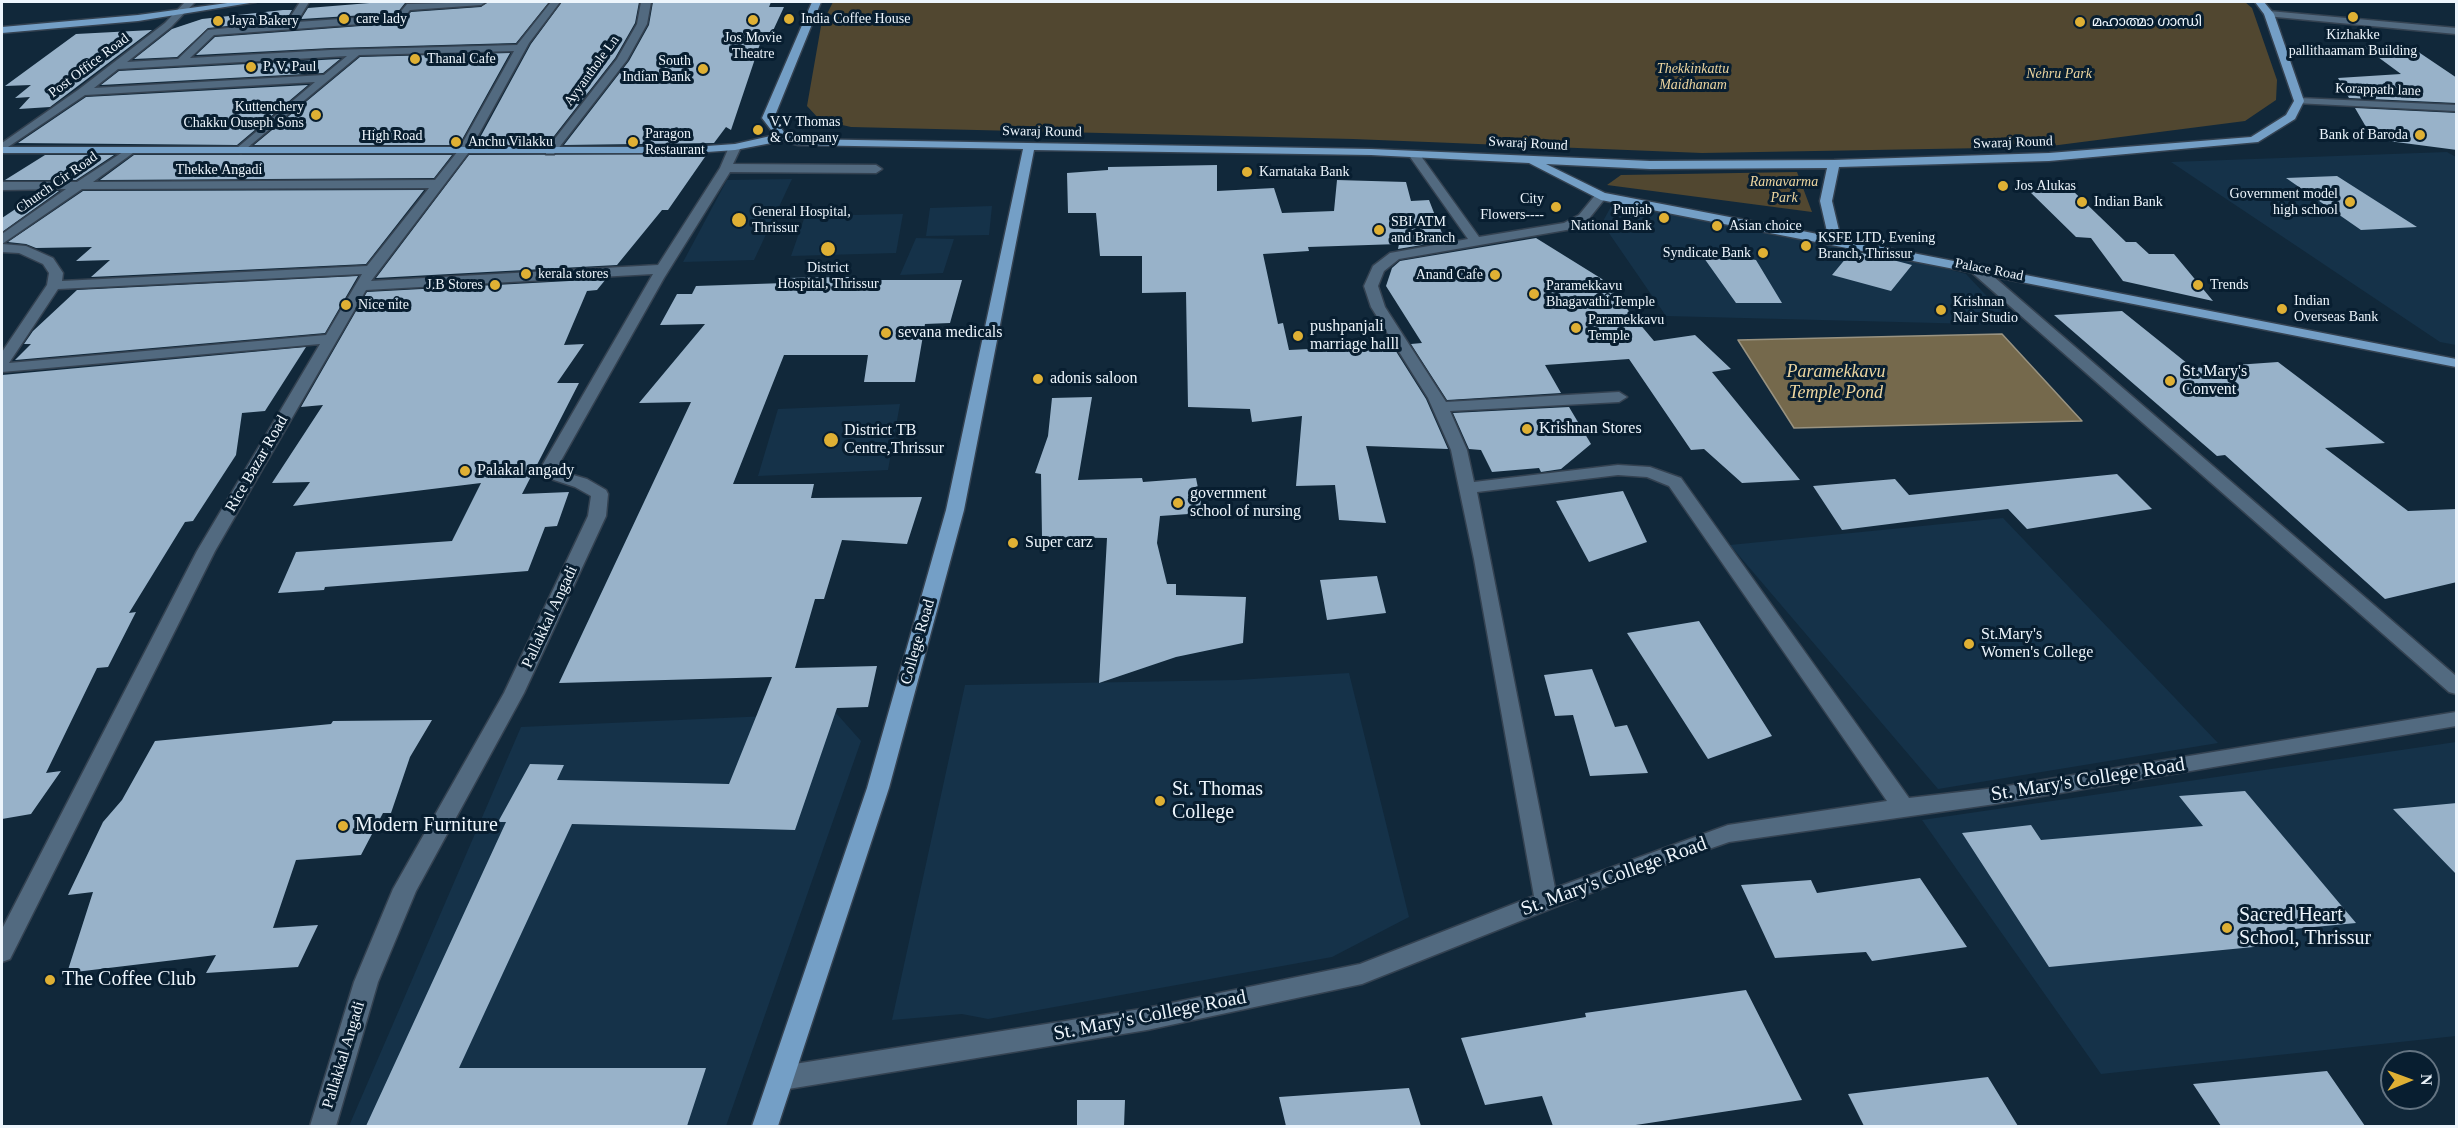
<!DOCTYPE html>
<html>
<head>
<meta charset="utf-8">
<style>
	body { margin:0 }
	#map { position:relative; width:2458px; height:1128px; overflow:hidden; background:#11283a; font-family:"Times New Roman",serif }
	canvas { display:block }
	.frame { position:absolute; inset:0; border:3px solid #edf5fc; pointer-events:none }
	.north { position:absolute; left:2380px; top:1050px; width:60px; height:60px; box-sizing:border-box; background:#081e30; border:2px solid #647482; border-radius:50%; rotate:89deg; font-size:16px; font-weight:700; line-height:24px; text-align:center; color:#edf5fc }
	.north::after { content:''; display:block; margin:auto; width:21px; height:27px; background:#dfb034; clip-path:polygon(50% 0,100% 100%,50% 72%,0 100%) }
</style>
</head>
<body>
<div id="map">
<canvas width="2458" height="1128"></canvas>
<div class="frame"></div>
<div class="north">N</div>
</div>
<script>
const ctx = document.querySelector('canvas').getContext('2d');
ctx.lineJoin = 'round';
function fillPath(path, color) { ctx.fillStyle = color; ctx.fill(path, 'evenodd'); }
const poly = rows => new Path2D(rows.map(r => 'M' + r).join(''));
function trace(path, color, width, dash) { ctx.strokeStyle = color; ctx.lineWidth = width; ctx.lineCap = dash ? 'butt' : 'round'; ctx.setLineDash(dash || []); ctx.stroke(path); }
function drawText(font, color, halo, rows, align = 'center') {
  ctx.font = font + ' "Times New Roman","Noto Sans Malayalam",serif'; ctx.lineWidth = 6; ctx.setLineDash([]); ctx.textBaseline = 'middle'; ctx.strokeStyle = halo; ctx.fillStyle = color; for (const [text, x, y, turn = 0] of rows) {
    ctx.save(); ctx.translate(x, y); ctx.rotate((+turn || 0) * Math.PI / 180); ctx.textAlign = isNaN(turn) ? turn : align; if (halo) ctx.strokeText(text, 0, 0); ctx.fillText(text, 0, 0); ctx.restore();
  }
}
fillPath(poly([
	[2447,152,2456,157,2456,345,2440,342,2171,162],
	[792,179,754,260,683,262,727,180],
	[1613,203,1894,255,1966,274,2014,325,1666,316,1602,223],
	[992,206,989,235,926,236,930,208],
	[903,214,896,253,791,256,805,216],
	[916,238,954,239,943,273,900,275],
	[900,404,888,470,758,476,778,409],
	[2003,518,2218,743,1938,789,1730,545],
	[1349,673,1409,917,1332,957,988,1019,962,1014,892,1020,965,685,1237,680],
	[836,713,861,741,726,1126,349,1126,521,727],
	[2456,742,2456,1036,2101,1074,1922,820]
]), '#153249');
fillPath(poly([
	[833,2,2245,2,2252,8,2277,80,2276,100,2245,121,2043,147,1702,153,1353,139,851,127,820,120,807,106,821,26],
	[1797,172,1812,212,1607,185,1621,175]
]), '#514730');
const water = poly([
	[2002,334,2082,421,1794,428,1738,340,2002,334]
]);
fillPath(water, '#75694c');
trace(water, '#999381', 1.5);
fillPath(poly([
	[382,2,417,2,405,3,397,13,301,19,308,8],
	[488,2,549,2,516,43,331,48,196,55,215,37,401,23,411,12,481,7],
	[562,2,639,2,635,23,615,58,547,145,476,145,531,44],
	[653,2,771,2,769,7,784,7,771,35,763,35,731,130,726,127,714,143,564,145,629,61,649,25],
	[283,10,292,10,286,20,208,28,177,57,134,59,172,29,202,19],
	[152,30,50,107,19,109,30,97,15,98,31,85,5,86,76,34],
	[2363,46,2414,49,2457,78,2457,103,2349,98,2338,78,2401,74],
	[510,53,459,145,254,145,360,57],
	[340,59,323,73,101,85,119,71],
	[308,85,237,145,18,143,86,97],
	[2355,108,2457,113,2457,150,2373,139],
	[707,154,668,210,662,210,617,265,376,278,469,155],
	[45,155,114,155,76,180,5,180],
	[134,155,452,155,434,178,100,180],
	[1217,165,1217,191,1274,188,1282,213,1334,211,1337,180,1406,182,1411,201,1429,200,1445,241,1398,249,1399,244,1308,247,1309,251,1263,254,1278,324,1283,323,1289,350,1392,345,1426,399,1448,449,1366,446,1386,523,1339,520,1335,485,1296,486,1302,416,1252,422,1250,409,1188,407,1186,292,1142,293,1142,256,1100,256,1096,213,1068,213,1067,173,1108,170,1108,167],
	[2337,176,2417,227,2361,230,2286,178],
	[2027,189,2072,190,2126,242,2136,242,2149,254,2174,254,2213,301,2123,281,2091,238,2076,237],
	[424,190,366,264,91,277,110,260,76,261,92,247,36,248,26,244,8,242,83,191],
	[59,191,2,232,2,218,41,192],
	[1536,238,1602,279,1654,341,1695,335,1731,369,1712,372,1800,480,1742,483,1704,449,1691,450,1629,359,1545,365,1561,393,1447,400,1411,344,1422,343,1386,286,1392,268,1400,261],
	[1699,251,1756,260,1782,303,1736,303],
	[1852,251,1889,259,1912,265,1891,291,1832,275],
	[358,276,325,333,15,360,31,344,24,344,33,331,77,290],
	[849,277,848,280,962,280,950,323,925,324,915,382,864,382,868,355,784,355,733,484,814,484,811,498,922,497,907,544,842,540,824,599,815,599,795,668,877,666,868,707,837,708,795,830,572,824,459,1068,706,1068,687,1126,366,1126,506,822,498,822,530,764,564,765,557,780,729,784,772,677,559,683,691,402,639,403,705,324,660,325,677,294,692,294,696,286,785,283,787,278],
	[606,279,597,290,587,291,564,345,584,344,557,383,579,383,522,494,569,492,557,526,545,527,528,571,325,587,324,590,278,593,296,552,452,541,481,483,293,506,310,482,272,483,323,405,301,407,367,292],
	[2122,311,2193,368,2278,362,2385,443,2325,448,2408,511,2457,509,2457,582,2385,599,2225,455,2217,456,2054,315],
	[306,347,265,411,242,413,236,455,193,521,185,522,129,613,136,612,108,667,97,668,46,773,61,771,31,814,2,819,2,375],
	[1092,397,1078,480,1142,478,1143,482,1196,478,1203,513,1160,516,1157,543,1167,584,1176,584,1176,595,1246,597,1243,643,1176,657,1099,683,1107,538,1042,537,1041,474,1035,473,1048,436,1052,398],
	[1569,407,1591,444,1561,469,1541,472,1539,468,1492,472,1481,450,1469,449,1453,413],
	[2117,474,2152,509,2027,529,2008,509,1842,530,1813,486,1895,479,1909,495],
	[1623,491,1647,542,1589,562,1556,501],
	[1377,576,1386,613,1327,620,1320,580],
	[1699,621,1772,736,1708,759,1627,633],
	[1592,669,1615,727,1627,725,1648,773,1590,776,1573,715,1555,716,1544,675],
	[432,720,410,757,391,813,383,813,361,855,296,860,273,928,318,925,298,967,206,973,216,955,67,973,93,892,68,895,103,822,122,800,155,741,331,724,333,721],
	[2245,791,2356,923,2273,931,2284,944,2049,967,1962,833,2031,825,2041,840,2203,826,2179,796],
	[2457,803,2457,875,2393,809],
	[1920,878,1967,947,1872,961,1866,952,1775,958,1741,885,1811,880,1817,893],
	[1746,990,1802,1100,1629,1126,1553,1126,1542,1096,1485,1105,1461,1038,1586,1017,1585,1013],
	[2327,1071,2365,1126,2221,1126,2193,1084],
	[1988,1077,2018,1126,1864,1126,1848,1094],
	[1409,1088,1421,1126,1286,1126,1279,1097],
	[1077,1100,1125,1100,1124,1126,1077,1126]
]), '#98b2c9');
const minor = poly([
	[185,2,195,2,171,27,127,62,178,59,208,30,287,22,300,2,309,2,297,22,398,15,407,4,486,2,481,5,410,10,401,21,214,35,190,58,331,50,517,45,551,2,560,2,529,43,469,152,371,281,658,265,720,168,729,147,735,144,741,147,733,164,876,165,882,169,876,173,730,172,664,278,559,464,563,472,587,479,606,490,608,494,606,516,524,693,416,891,378,982,336,1126,310,1126,354,982,393,889,504,693,588,516,591,496,575,487,551,479,543,464,653,274,366,290,215,551,10,959,2,962,2,929,197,551,320,344,2,372,2,352,47,285,49,273,43,264,19,253,2,252,2,244,26,246,53,258,63,273,62,281,367,266,429,188,82,189,2,244,2,234,66,189,2,190,2,182,77,182,129,148,133,149,133,153,93,182,435,180,458,151,514,51,359,55,241,153,237,152,237,148,315,82,85,95,2,151,2,143,78,90,165,23,185,2],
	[347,56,324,75,94,88,118,69,347,56],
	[362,274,326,335,9,363,58,289,362,274],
	[641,2,651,2,647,24,627,60,554,154,546,154,546,150,617,59,637,24,641,2],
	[2269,11,2456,28,2456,34,2266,16,2264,14,2269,11],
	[2299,98,2456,105,2456,111,2295,103,2295,99,2299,98],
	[1410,152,1418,152,1479,237,1564,223,1579,215,1597,193,1607,196,1587,221,1572,229,1399,259,1384,271,1378,286,1385,307,1446,402,1619,392,1627,397,1619,402,1450,411,1467,450,1474,482,1618,465,1650,467,1681,478,1909,798,1995,788,2456,712,2456,726,1995,804,1729,842,1643,872,1362,984,1147,1030,782,1090,773,1086,769,1078,773,1070,782,1066,1147,1008,1360,964,1534,896,1474,559,1451,450,1428,398,1371,307,1364,286,1373,266,1390,253,1468,239,1408,154,1410,152],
	[1618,475,1647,477,1669,486,1887,801,1728,825,1555,888,1477,492,1618,475],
	[1974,263,1979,264,2456,676,2456,694,2449,692,1969,270,1969,264,1974,263]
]);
const major = poly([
	[235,2,256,2,138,21,2,33,2,27,138,15,235,2],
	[812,2,821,2,774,118,786,135,799,139,1371,149,1650,161,1834,160,2049,153,2251,137,2286,115,2294,101,2264,14,2255,2,2264,2,2274,14,2304,101,2295,119,2258,142,2049,161,1839,167,1832,201,1841,239,2456,359,2456,367,1601,200,1529,163,1371,155,1034,150,964,510,889,788,778,1126,752,1126,867,788,946,510,1023,149,798,145,782,141,735,150,693,153,2,153,2,147,693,147,735,144,775,135,762,118,812,2],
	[1546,164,1650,169,1827,168,1820,201,1828,236,1605,193,1546,164]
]);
trace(minor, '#344251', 3);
trace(major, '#344251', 3);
fillPath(minor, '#526a80');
fillPath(major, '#749fc6');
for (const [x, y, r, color] of [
	[2353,17,6,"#dfb034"],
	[344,19,6,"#dfb034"],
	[789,19,6,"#dfb034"],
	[753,20,6,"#dfb034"],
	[218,21,6,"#dfb034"],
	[2080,22,6,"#dfb034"],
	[415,59,6,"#dfb034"],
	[251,67,6,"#dfb034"],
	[703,69,6,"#dfb034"],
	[316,115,6,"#dfb034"],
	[758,130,6,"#dfb034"],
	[2420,135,6,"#dfb034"],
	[456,142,6,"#dfb034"],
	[633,142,6,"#dfb034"],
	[1247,172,6,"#dfb034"],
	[2003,186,6,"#dfb034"],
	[2082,202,6,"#dfb034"],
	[2350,202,6,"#dfb034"],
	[1556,207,6,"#dfb034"],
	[1664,218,6,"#dfb034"],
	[739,220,8,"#dfb034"],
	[1717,226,6,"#dfb034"],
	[1379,230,6,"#dfb034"],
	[1806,246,6,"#dfb034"],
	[828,249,8,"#dfb034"],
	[1763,253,6,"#dfb034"],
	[526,274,6,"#dfb034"],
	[1495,275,6,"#dfb034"],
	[495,285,6,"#dfb034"],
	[2198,285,6,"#dfb034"],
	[1534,294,6,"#dfb034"],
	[346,305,6,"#dfb034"],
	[2282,309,6,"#dfb034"],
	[1941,310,6,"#dfb034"],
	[1576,328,6,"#dfb034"],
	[886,333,6,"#dfb034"],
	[1298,336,6,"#dfb034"],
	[1038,379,6,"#dfb034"],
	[2170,381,6,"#dfb034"],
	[1527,429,6,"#dfb034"],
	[831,440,8,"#dfb034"],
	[465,471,6,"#dfb034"],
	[1178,503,6,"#dfb034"],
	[1013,543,6,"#dfb034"],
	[1969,644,6,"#dfb034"],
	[1160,801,6,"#dfb034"],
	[343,826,6,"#dfb034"],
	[2227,928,6,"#dfb034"],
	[50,980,6,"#dfb034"]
]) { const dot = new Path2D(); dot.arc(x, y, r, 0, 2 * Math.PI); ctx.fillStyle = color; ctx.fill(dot); trace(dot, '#081e30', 2); }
drawText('14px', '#edf5fc', '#081e30', [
	["care lady",356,19],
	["India Coffee House",801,19],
	["Jaya Bakery",230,21],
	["മഹാത്മാ ഗാന്ധി",2092,22],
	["Kizhakke",2353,35,"center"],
	["pallithaamam Building",2353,51,"center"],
	["Jos Movie",753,38,"center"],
	["Theatre",753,54,"center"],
	["Thanal Cafe",427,59],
	["South",691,61,"right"],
	["Indian Bank",691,77,"right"],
	["P. V. Paul",263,67],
	["Kuttenchery",304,107,"right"],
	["Chakku Ouseph Sons",304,123,"right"],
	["V.V Thomas",770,122],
	["& Company",770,138],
	["Paragon",645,134],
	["Restaurant",645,150],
	["Bank of Baroda",2408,135,"right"],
	["Anchu Vilakku",468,142],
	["Karnataka Bank",1259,172],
	["Jos Alukas",2015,186],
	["Government model",2338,194,"right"],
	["high school",2338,210,"right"],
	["City",1544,199,"right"],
	["Flowers----",1544,215,"right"],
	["Indian Bank",2094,202],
	["Punjab",1652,210,"right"],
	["National Bank",1652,226,"right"],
	["General Hospital,",752,212],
	["Thrissur",752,228],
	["SBI ATM",1391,222],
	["and Branch",1391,238],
	["Asian choice",1729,226],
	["KSFE LTD, Evening",1818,238],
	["Branch, Thrissur",1818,254],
	["Syndicate Bank",1751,253,"right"],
	["District",828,268,"center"],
	["Hospital, Thrissur",828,284,"center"],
	["kerala stores",538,274],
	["Anand Cafe",1483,275,"right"],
	["J.B Stores",483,285,"right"],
	["Trends",2210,285],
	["Paramekkavu",1546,286],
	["Bhagavathi Temple",1546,302],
	["Indian",2294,301],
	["Overseas Bank",2294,317],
	["Krishnan",1953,302],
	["Nair Studio",1953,318],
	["Nice nite",358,305],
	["Paramekkavu",1588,320],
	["Temple",1588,336]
], 'left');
drawText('14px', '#edf5fc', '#081e30', [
	["Post Office Road",89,66,-37],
	["Ayyanthole Ln",592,71,-54],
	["Korappath lane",2378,90,2],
	["Swaraj Round",1042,132,1],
	["High Road",392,136],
	["Swaraj Round",2013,143,-2],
	["Swaraj Round",1528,144,3],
	["Thekke Angadi",219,170],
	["Church Cir Road",57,183,-35],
	["Palace Road",1989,270,11]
]);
drawText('italic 14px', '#edd6a0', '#081e30', [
	["Thekkinkattu",1693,69],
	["Maidhanam",1693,85],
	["Nehru Park",2059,74],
	["Ramavarma",1784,182],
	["Park",1784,198]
]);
drawText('16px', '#edf5fc', '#081e30', [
	["pushpanjali",1310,327],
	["marriage halll",1310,345],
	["sevana medicals",898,333],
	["St. Mary's",2182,372],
	["Convent",2182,390],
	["adonis saloon",1050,379],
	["Krishnan Stores",1539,429],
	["District TB",844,431],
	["Centre,Thrissur",844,449],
	["Palakal angady",477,471],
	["government",1190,494],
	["school of nursing",1190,512],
	["Super carz",1025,543],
	["St.Mary's",1981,635],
	["Women's College",1981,653]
], 'left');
drawText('16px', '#edf5fc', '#081e30', [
	["Rice Bazar Road",257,464,-60],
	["Pallakkal Angadi",550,617,-65],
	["College Road",918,642,-74],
	["Pallakkal Angadi",344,1055,-73]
]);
drawText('italic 18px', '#ecd59f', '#081e30', [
	["Paramekkavu",1836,372],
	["Temple Pond",1836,393]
]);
drawText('20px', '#edf5fc', '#081e30', [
	["St. Mary's College Road",2088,780,-9],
	["St. Mary's College Road",1614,877,-20],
	["St. Mary's College Road",1150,1016,-11]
]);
drawText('20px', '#edf5fc', '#081e30', [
	["St. Thomas",1172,790],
	["College",1172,813],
	["Modern Furniture",355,826],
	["Sacred Heart",2239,916],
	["School, Thrissur",2239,939],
	["The Coffee Club",62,980]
], 'left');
</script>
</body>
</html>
